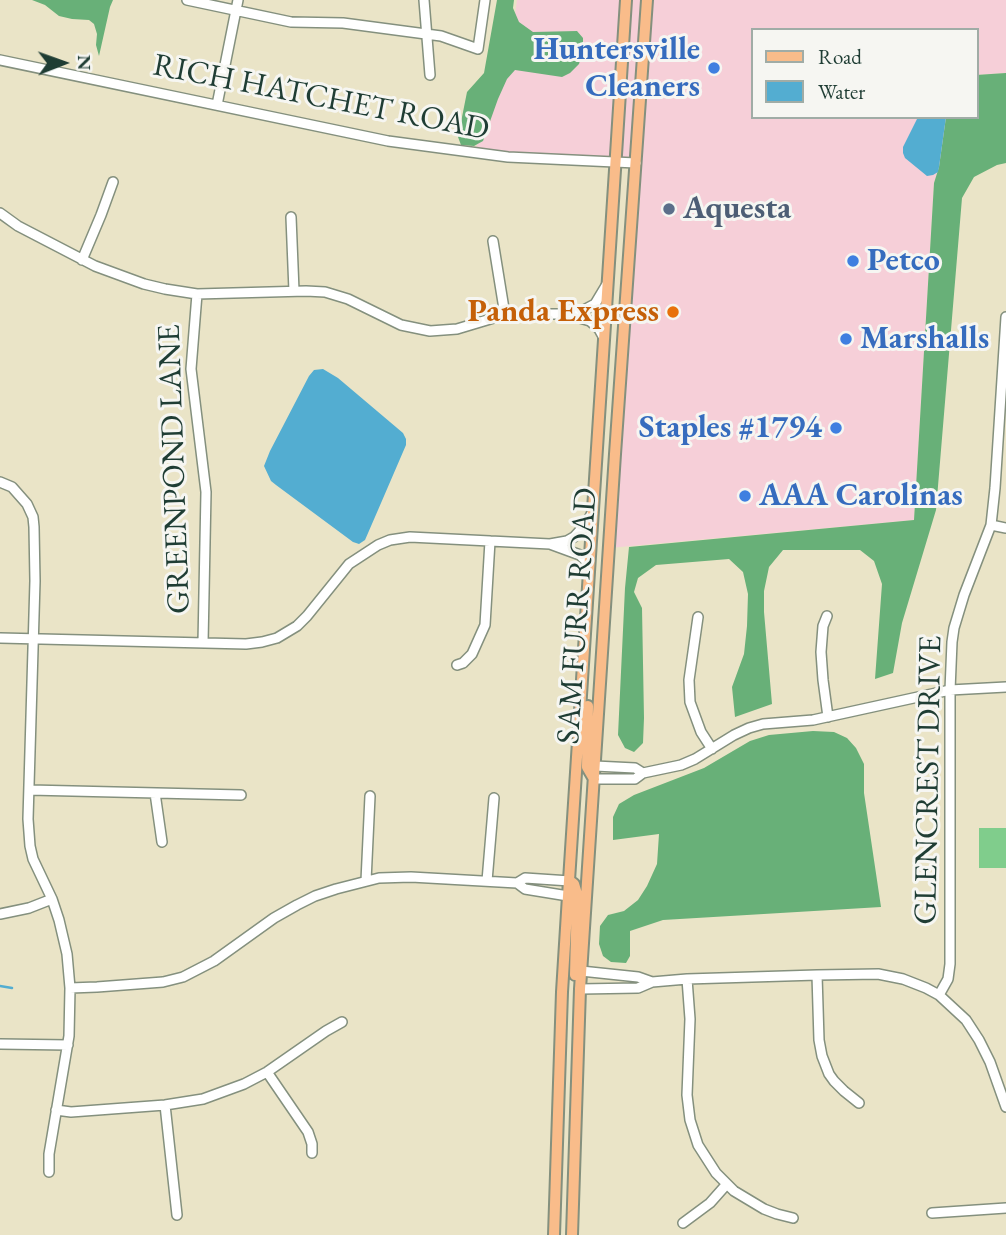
<!DOCTYPE html>
<html>
<head>
<meta charset="utf-8">
<style>
	body { margin:0 }
	#map { position:relative; width:1006px; height:1235px; overflow:hidden; background:#eae4c7; font-family:"EB Garamond",serif }
	canvas { display:block }
	.legend { position:absolute; left:751px; top:28px; width:228px; height:91px; box-sizing:border-box; background:#f6f6f2; border:2px solid #a0aca6; margin:0; padding:9px 12px; list-style:none; font-size:21px; color:#1f3d34 }
	.legend li { display:flex; align-items:center; gap:14px; height:35px }
	.legend b { width:35px; border:2px solid #a0aca6 }
	.north { position:absolute; left:28px; top:28px; width:70px; height:70px; -webkit-text-stroke:5px #f6f6f2; paint-order:stroke; rotate:89deg; font-size:19px; font-weight:700; line-height:28px; text-align:center; color:#1f3d34 }
	.north::after { content:''; display:block; margin:auto; width:24px; height:32px; background:#1f3d34; clip-path:polygon(50% 0,100% 100%,50% 72%,0 100%) }
</style>
</head>
<body>
<div id="map">
<canvas width="1006" height="1235"></canvas>
<ul class="legend">
<li><b style="height:9px;background:#f9bc8a"></b>Road</li>
<li><b style="height:19px;background:#53add1"></b>Water</li>
</ul>
<div class="north">N</div>
</div>
<script>
const ctx = document.querySelector('canvas').getContext('2d');
ctx.lineJoin = 'round';
function fillPath(path, color) { ctx.fillStyle = color; ctx.fill(path, 'evenodd'); }
const poly = rows => new Path2D(rows.map(r => 'M' + r).join(''));
function trace(path, color, width, dash) { ctx.strokeStyle = color; ctx.lineWidth = width; ctx.lineCap = dash ? 'butt' : 'round'; ctx.setLineDash(dash || []); ctx.stroke(path); }
function drawText(font, color, halo, rows, align = 'center') {
  ctx.font = font + ' "EB Garamond",serif'; ctx.lineWidth = 6; ctx.setLineDash([]); ctx.textBaseline = 'middle'; ctx.strokeStyle = halo; ctx.fillStyle = color; for (const [text, x, y, turn = 0] of rows) {
    ctx.save(); ctx.translate(x, y); ctx.rotate((+turn || 0) * Math.PI / 180); ctx.textAlign = isNaN(turn) ? turn : align; if (halo) ctx.strokeText(text, 0, 0); ctx.fillText(text, 0, 0); ctx.restore();
  }
}
fillPath(poly([
	[517,0,1006,0,1006,73,976,75,976,30,752,30,752,117,946,117,939,167,934,183,914,520,609,548,636,163,474,153,509,58]
]), '#f6cfd8');
fillPath(poly([
	[979,828,1006,828,1006,868,979,868]
]), '#80cd8c');
fillPath(poly([
	[32,0,113,0,110,7,99,56,96,45,97,34,94,24,89,20,72,19,59,16,45,5],
	[497,0,514,0,513,8,519,22,533,32,577,31,583,38,583,50,579,64,570,73,562,77,515,70,507,79,498,99,483,141,474,146,461,145,458,137,467,92,484,73],
	[1006,73,1006,163,997,165,974,177,962,198,936,510,902,623,893,673,875,679,882,584,874,561,860,550,783,550,769,567,764,591,764,612,772,704,735,717,732,687,744,654,747,626,748,594,743,572,729,559,656,565,638,578,634,592,642,608,644,718,643,743,634,752,625,748,618,735,625,588,629,547,914,520,934,183,939,167,946,117,976,117,976,75],
	[813,731,834,732,847,738,856,748,864,764,864,793,881,907,663,920,630,931,630,956,626,963,611,962,603,956,599,944,600,926,608,915,624,911,638,900,647,886,657,864,659,834,613,840,613,817,619,804,634,795,704,768,750,741,769,735]
]), '#68b078');
fillPath(poly([
	[918,117,946,117,939,167,938,172,933,175,927,176,905,158,903,153,903,147],
	[323,369,338,378,403,433,406,439,406,445,378,510,365,540,359,544,353,542,276,485,271,481,264,466,270,451,309,376,314,370]
]), '#53add1');
trace(poly([
	[0,986,12,988]
]), '#53add1', 2.5);
const minor = poly([
	[187,0,291,22,343,23,441,36,478,49,485,0],
	[424,0,430,75],
	[0,60,388,141,508,157,636,163],
	[217,105,238,0],
	[0,213,18,226,95,266,144,284,165,289,197,294,306,291,325,292,348,299,401,325,430,331,457,329,497,317,517,314,566,314,582,311,595,304,607,284],
	[291,217,294,291],
	[493,241,505,315],
	[82,260,101,215,113,182],
	[197,294,191,369,206,492,203,643],
	[566,314,590,321,599,329,604,338],
	[0,482,12,487,27,504,33,517,34,527,35,581,28,819,30,846,33,859,52,899,59,920,67,954,70,988,69,1036,49,1154,49,1172],
	[991,525,1006,528],
	[550,544,580,555,585,560,589,568],
	[827,616,823,626,821,652,823,680,828,717],
	[698,617,689,680,690,702,701,732,712,749],
	[0,638,246,644,262,642,277,638,297,626,307,616,349,564,378,545,390,540,410,537,550,544,567,541,574,537,585,525,592,513],
	[457,665,463,663,472,654,485,625,490,541],
	[595,766,635,768,643,773],
	[594,779,635,779,643,773,681,765,695,759,734,735,749,728,763,724,813,720,950,690,1006,687],
	[30,790,241,795],
	[155,793,162,842],
	[366,881,370,796],
	[487,881,494,798],
	[517,883,525,889,568,896],
	[0,914,29,908,52,899],
	[581,971,638,977,652,982],
	[817,975,819,1040,822,1056,829,1074,834,1081,844,1091,859,1103],
	[687,979,690,1019,687,1095,690,1120,698,1145,716,1173,734,1191,764,1209,777,1214,793,1218],
	[70,988,97,987,163,982,183,977,214,961,274,918,297,905,315,896,336,889,379,878,411,877,517,883,525,878,570,881],
	[580,989,638,988,652,982,687,979,817,975,878,974,903,979,926,988,939,995,966,1020,979,1040,990,1062,1006,1107],
	[939,995,948,979,950,964,950,690,952,642,954,628,964,595,991,525,995,488,1006,317],
	[0,1044,68,1045],
	[267,1072,308,1132,312,1144,312,1153],
	[165,1105,177,1215],
	[56,1110,71,1112,165,1105,203,1099,244,1084,267,1072,326,1031,342,1022],
	[932,1213,1006,1208],
	[683,1223,710,1203,726,1185]
]);
const major = poly([
	[588,706,587,767,594,779],
	[570,881,574,884,577,894,575,975],
	[554,1235,562,992,568,896,626,0],
	[572,1235,580,989,615,454,647,0]
]);
trace(minor, '#84907e', 12);
trace(major, '#84907e', 14);
trace(minor, '#fff', 9);
trace(major, '#f9bc8a', 10);
for (const [x, y, r, color] of [
	[714,68,7,"#3f7fe0"],
	[669,209,7,"#5c6f8a"],
	[853,261,7,"#3f7fe0"],
	[673,312,7,"#e8710a"],
	[846,339,7,"#3f7fe0"],
	[836,428,7,"#3f7fe0"],
	[745,496,7,"#3f7fe0"]
]) { const dot = new Path2D(); dot.arc(x, y, r, 0, 2 * Math.PI); ctx.fillStyle = color; ctx.fill(dot); trace(dot, '#f6f6f2', 2.5); }
drawText('bold 32px', '#366cbe', '#f6f6f2', [
	["Huntersville",700,50,"right"],
	["Cleaners",700,87,"right"],
	["Petco",867,261],
	["Marshalls",860,339],
	["Staples #1794",822,428,"right"],
	["AAA Carolinas",759,496]
], 'left');
drawText('32px', '#1f3d34', '#f6f6f2', [
	["RICH HATCHET ROAD",321,98,11],
	["GREENPOND LANE",175,469,-92],
	["SAM FURR ROAD",578,616,-86],
	["GLENCREST DRIVE",929,780,-89]
]);
drawText('bold 32px', '#4e5e75', '#f6f6f2', [
	["Aquesta",683,209]
], 'left');
drawText('bold 32px', '#c56008', '#f6f6f2', [
	["Panda Express",659,312]
], 'right');
</script>
</body>
</html>
